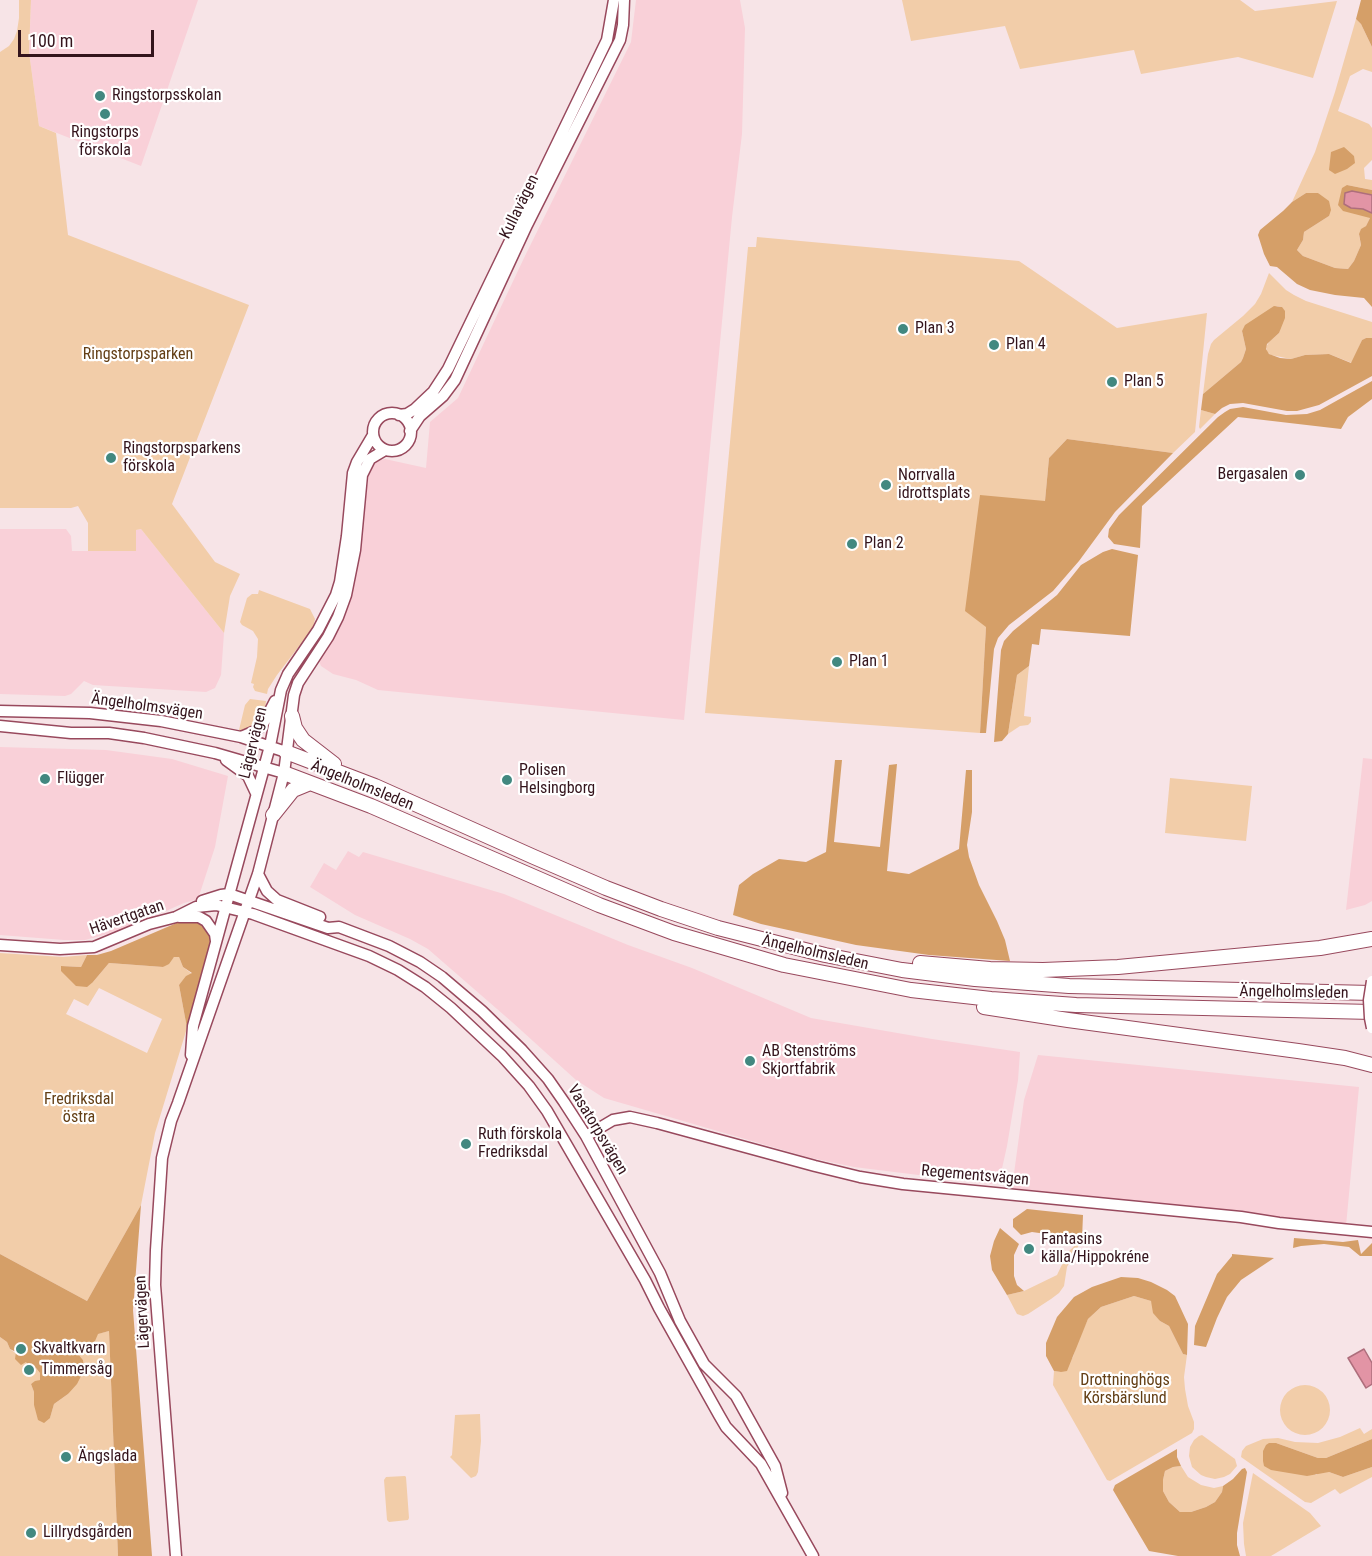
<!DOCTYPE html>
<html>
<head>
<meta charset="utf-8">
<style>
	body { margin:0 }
	#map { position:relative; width:1372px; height:1556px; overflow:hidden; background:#f7e4e7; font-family:"Roboto Condensed",sans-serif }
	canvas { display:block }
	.scale { position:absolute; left:18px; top:30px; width:136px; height:27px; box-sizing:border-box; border:3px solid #34141c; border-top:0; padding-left:8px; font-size:18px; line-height:21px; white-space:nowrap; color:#34141c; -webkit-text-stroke:4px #fff; paint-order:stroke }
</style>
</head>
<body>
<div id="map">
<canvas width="1372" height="1556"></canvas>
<div class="scale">100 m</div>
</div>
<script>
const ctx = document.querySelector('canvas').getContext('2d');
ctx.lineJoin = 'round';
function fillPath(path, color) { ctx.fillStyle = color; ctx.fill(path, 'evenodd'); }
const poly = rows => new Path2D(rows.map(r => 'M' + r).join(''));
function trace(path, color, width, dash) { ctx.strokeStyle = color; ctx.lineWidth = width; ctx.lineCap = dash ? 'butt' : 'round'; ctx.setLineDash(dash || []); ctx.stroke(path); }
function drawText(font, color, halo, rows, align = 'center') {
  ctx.font = font + ' "Roboto Condensed",sans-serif'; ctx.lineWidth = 4.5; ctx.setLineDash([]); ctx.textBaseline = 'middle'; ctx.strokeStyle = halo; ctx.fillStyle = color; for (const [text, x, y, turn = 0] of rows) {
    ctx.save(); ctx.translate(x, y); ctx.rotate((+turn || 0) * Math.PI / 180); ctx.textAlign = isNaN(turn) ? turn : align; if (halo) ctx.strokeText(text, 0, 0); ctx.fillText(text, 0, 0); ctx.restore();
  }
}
fillPath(poly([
	[31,0,198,0,141,166,39,126,29,52],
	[636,0,740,0,745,28,742,134,732,217,684,720,378,690,356,680,333,674,321,666,319,661,341,624,349,603,358,549,370,467,377,461,385,459,426,468,430,422,458,398,524,258,631,42],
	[0,529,66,529,71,536,72,551,136,551,136,530,141,529,224,633,221,675,215,688,206,692,93,685,84,681,71,694,65,696,0,694],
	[0,747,106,750,172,759,228,776,215,847,198,899,184,903,123,930,85,940,64,940,0,935],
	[1363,758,1372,759,1372,901,1365,905,1346,910],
	[348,851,359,857,363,852,504,894,628,945,692,968,811,1018,932,1039,1020,1052,1018,1080,1007,1146,999,1182,991,1184,854,1167,807,1157,604,1098,576,1080,512,1022,428,949,410,939,355,915,310,887,324,863,336,870],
	[1038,1055,1359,1087,1346,1226,1012,1188,1024,1100]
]), '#f9d0d8');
fillPath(poly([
	[19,0,31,0,29,52,39,126,56,133,68,235,249,305,172,504,215,562,240,574,230,596,224,633,141,529,136,530,136,551,88,551,88,523,78,506,71,508,0,508,0,52,9,46,14,39,17,31,19,18],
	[902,0,1240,0,1255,11,1337,1,1313,78,1238,57,1141,74,1134,50,1020,69,1005,26,911,41],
	[1356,19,1361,24,1372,47,1372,72,1363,69,1350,76,1338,111,1369,124,1372,128,1372,160,1364,168,1365,179,1372,180,1372,190,1347,185,1370,218,1366,226,1361,230,1359,235,1361,245,1354,261,1348,269,1335,268,1303,256,1297,250,1303,240,1304,232,1329,216,1318,193,1306,193,1292,202,1315,152,1335,92],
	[757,237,1019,261,1117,328,1207,313,1195,432,1173,453,1067,439,1049,458,1045,501,986,627,980,733,705,713,748,247,756,247],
	[1269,273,1286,290,1294,295,1306,301,1372,322,1372,338,1366,338,1362,340,1352,363,1329,354,1305,355,1291,359,1271,355,1267,352,1266,347,1269,342,1279,333,1282,307,1277,306,1242,331,1246,349,1243,358,1241,362,1203,394,1208,354,1211,344,1214,340,1243,316,1255,304,1261,294],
	[1201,410,1215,414,1200,429,1199,427],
	[259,590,310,609,315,619,313,628,277,675,268,689,267,694,255,691,253,687,254,684,251,683,257,657,258,639,253,631,242,625,240,622,247,598,252,594,258,594],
	[1029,666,1024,716,1031,717,1031,722,1028,725,1020,726,1008,734,1017,675],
	[250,699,266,701,265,710,259,723,245,730,239,730,245,705],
	[1170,778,1252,786,1246,841,1165,833],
	[0,953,63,957,87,955,81,967,61,966,93,982,109,963,163,967,174,957,179,957,183,967,192,974,179,985,187,1028,155,1133,141,1205,87,1301,0,1254],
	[99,988,162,1019,147,1053,66,1014,74,999,88,1006],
	[1082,1239,1067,1267,1064,1286,1059,1293,1051,1299,1028,1314,1023,1316,1017,1314,1007,1295,1024,1291,1057,1275,1068,1252],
	[1134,1296,1151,1301,1160,1321,1169,1326,1183,1354,1187,1355,1184,1377,1185,1389,1188,1406,1194,1422,1194,1429,1192,1433,1110,1481,1107,1480,1053,1385,1054,1371,1061,1372,1073,1357,1077,1343,1088,1319,1101,1307],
	[109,1331,118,1556,0,1556,0,1337,7,1342,10,1349,26,1361,33,1371,36,1368,40,1373,40,1380,31,1384,34,1392,34,1405,50,1418,54,1404,68,1394,83,1360,78,1354,83,1348,89,1346,97,1334],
	'1280 1410a25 25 0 1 1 50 0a25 25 0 1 1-50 0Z',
	[480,1414,481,1441,478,1472,476,1476,471,1478,450,1457,452,1455,455,1415],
	[1360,1428,1364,1434,1372,1429,1372,1439,1326,1458,1318,1458,1276,1443,1316,1475,1320,1472,1329,1472,1343,1477,1372,1467,1372,1477,1340,1494,1335,1489,1311,1503,1305,1502,1241,1457,1242,1451,1246,1446,1263,1439,1278,1438,1295,1442,1318,1443,1340,1437],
	[1202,1435,1235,1459,1237,1466,1230,1474,1224,1477,1215,1479,1206,1477,1201,1475,1192,1467,1189,1456,1190,1447,1194,1440,1199,1436],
	[1181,1466,1188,1477,1201,1485,1214,1488,1223,1486,1222,1492,1215,1502,1206,1507,1191,1512,1180,1512,1169,1502,1163,1491,1163,1480,1165,1471,1173,1467],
	[1253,1473,1310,1513,1321,1526,1271,1556,1246,1556,1244,1544,1243,1523],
	[405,1476,406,1477,409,1518,408,1520,389,1522,387,1520,384,1480,386,1477]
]), '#f2cda9');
fillPath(poly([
	[1361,0,1372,0,1372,47,1361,24,1356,19],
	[1344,147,1354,156,1355,163,1347,169,1335,174,1329,170,1331,152],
	[1347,185,1372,190,1372,307,1364,298,1335,295,1310,290,1297,284,1277,267,1270,266,1264,254,1258,235,1260,230,1283,211,1292,202,1306,193,1318,193,1329,201,1331,210,1329,216,1304,232,1303,240,1297,250,1303,256,1335,268,1348,269,1354,261,1361,245,1359,234,1361,229,1366,226,1370,218,1343,211,1338,205,1342,188],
	[1274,306,1282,307,1285,311,1285,318,1279,333,1267,344,1266,349,1269,354,1280,358,1291,359,1305,355,1329,354,1351,363,1362,340,1366,338,1372,338,1372,376,1319,405,1297,411,1287,411,1243,403,1230,404,1222,408,1215,414,1201,410,1203,394,1241,362,1243,358,1246,349,1242,331,1245,325],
	[1372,381,1372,399,1348,417,1341,429,1238,417,1142,506,1140,548,1114,544,1108,537,1109,529,1119,515,1218,417,1225,412,1230,409,1243,407,1286,415,1307,414,1320,410],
	[1067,439,1173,453,1115,512,1079,561,1053,591,1009,625,998,638,994,649,986,733,980,733,986,627,965,611,980,495,1045,501,1049,458],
	[1112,549,1138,555,1130,636,1041,629,1039,645,1032,644,1029,666,1017,675,1008,734,1002,741,994,742,1001,650,1004,641,1013,631,1057,595,1081,565,1103,552],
	[835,760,842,760,834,842,880,847,889,765,897,764,887,871,909,874,959,849,966,770,972,770,972,812,967,845,969,857,979,885,997,921,1005,940,1010,961,929,955,856,945,761,924,733,915,739,885,753,874,779,859,806,862,826,852],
	[199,921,206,927,210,937,210,945,187,1028,179,985,186,976,192,973,183,967,179,957,174,957,169,964,163,967,109,963,93,982,87,987,76,986,61,971,61,966,81,967,87,955,97,955,111,951,179,922],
	[141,1205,133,1310,152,1556,118,1556,109,1331,98,1334,95,1341,89,1346,83,1348,78,1354,83,1360,84,1370,77,1384,68,1394,54,1404,50,1418,44,1423,38,1420,34,1405,34,1392,31,1384,35,1381,40,1380,40,1373,36,1368,32,1371,26,1362,21,1365,15,1359,16,1352,10,1349,7,1342,0,1337,0,1254,87,1301],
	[1027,1209,1083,1215,1082,1239,1032,1232,1021,1235,1013,1227,1013,1219],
	[1000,1228,1019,1244,1014,1255,1014,1276,1017,1285,1024,1291,1007,1295,992,1270,990,1256,994,1241],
	[1294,1238,1343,1242,1358,1240,1361,1254,1372,1243,1372,1256,1360,1256,1349,1247,1324,1244,1301,1246,1293,1248],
	[1232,1254,1274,1258,1241,1280,1227,1297,1217,1318,1206,1347,1194,1345,1195,1326,1217,1274,1232,1256],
	[1121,1277,1138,1278,1151,1282,1167,1290,1175,1296,1188,1324,1187,1355,1183,1354,1169,1326,1160,1321,1153,1313,1151,1301,1134,1296,1101,1307,1088,1319,1067,1371,1061,1372,1054,1371,1046,1356,1046,1343,1057,1317,1074,1297,1092,1287],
	[1372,1439,1372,1467,1343,1477,1329,1472,1307,1476,1271,1470,1264,1466,1263,1461,1263,1451,1266,1445,1269,1443,1276,1443,1318,1458,1326,1458],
	[1177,1449,1177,1457,1181,1466,1173,1467,1165,1471,1163,1480,1163,1491,1169,1502,1180,1512,1191,1512,1206,1507,1215,1502,1222,1492,1223,1486,1233,1479,1242,1469,1245,1468,1247,1472,1237,1533,1237,1545,1240,1556,1178,1556,1149,1551,1113,1490,1115,1485]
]), '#d59f68');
const water = poly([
	[1352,191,1372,195,1372,213,1363,209,1351,208,1344,204,1345,193,1352,191],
	[1364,1349,1372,1363,1372,1384,1366,1388,1348,1358,1364,1349]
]);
fillPath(water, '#e294a5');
trace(water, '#ae6e7c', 1.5);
const secondary = poly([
	'373 432a19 19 0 1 1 38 0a19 19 0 1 1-38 0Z',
	[399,415,407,414,415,409,433,392,448,369,607,40,614,0],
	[410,431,420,416,443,396,455,380,527,225,620,40,623,25,624,0],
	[0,711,90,713,161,721,241,737,286,752],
	[0,726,71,733,109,733,144,738,215,753,284,773],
	[241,737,255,731,262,726,275,701],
	[226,760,248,776,256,793],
	[258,874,267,891,277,900,320,917],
	[202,901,221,895,229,894,328,928,339,927,389,946,420,962,442,977,482,1011,522,1050,548,1079,564,1102,586,1136,660,1273,680,1321,704,1364,736,1396,775,1466,782,1493],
	[179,917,199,917,206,921,215,934,216,941],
	[0,945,60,949,94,947,149,924,176,917,196,907,216,905,253,914,369,956,398,970,425,987,451,1008,502,1056,529,1086,547,1111,645,1280,659,1308,719,1415,726,1427,761,1464,813,1556],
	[191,1055,193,1026,270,746,281,690,288,674,318,630,336,595,340,582,347,536,353,473,357,462,373,435],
	[586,1136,613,1120,630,1117,657,1123,815,1166,860,1177,903,1184,1241,1217,1279,1223,1372,1232],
	[176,1556,155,1285,156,1250,162,1158,171,1121,178,1103,258,874,284,773,294,695,298,683,328,637,338,617,346,595,355,550,362,475,370,459,385,450]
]);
const highway = poly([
	[292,716,295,728,303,740,334,764],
	[286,752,375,786,534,857,606,888,661,909,718,928,825,955,902,970,975,979,1069,986,1372,993],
	[284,773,371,806,599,905,674,933,784,965,911,990,991,999,1076,1005,1372,1012],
	[273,815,293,790,310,783],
	[920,963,990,969,1043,970,1118,967,1320,948,1372,939],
	[984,1007,1068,1020,1298,1051,1345,1058,1372,1065]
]);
trace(secondary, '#98495d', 13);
trace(highway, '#98495d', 16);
trace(secondary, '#fff', 10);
trace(highway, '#fff', 14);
const secondaryBridge = poly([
	[1372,981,1369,1000,1370,1018,1372,1028]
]);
trace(secondaryBridge, '#98495d', 13, []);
trace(secondaryBridge, '#fff', 10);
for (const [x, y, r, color] of [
	[100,96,6,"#428880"],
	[105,114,6,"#428880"],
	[903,329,6,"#428880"],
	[994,345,6,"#428880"],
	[1112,382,6,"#428880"],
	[111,458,6,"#428880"],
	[1300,475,6,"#428880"],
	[886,485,6,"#428880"],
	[852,544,6,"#428880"],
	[837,662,6,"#428880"],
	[45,779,6,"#428880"],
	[507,780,6,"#428880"],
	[750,1061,6,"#428880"],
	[466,1144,6,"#428880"],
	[1029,1249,6,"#428880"],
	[21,1349,6,"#428880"],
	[29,1370,6,"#428880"],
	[66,1457,6,"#428880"],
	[31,1533,6,"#428880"]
]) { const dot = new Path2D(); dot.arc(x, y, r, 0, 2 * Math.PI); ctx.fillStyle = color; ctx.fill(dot); trace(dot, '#fff', 2); }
drawText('16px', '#34141c', '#fff', [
	["Ringstorpsskolan",112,96],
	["Ringstorps",105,133,"center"],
	["förskola",105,151,"center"],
	["Plan 3",915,329],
	["Plan 4",1006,345],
	["Plan 5",1124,382],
	["Ringstorpsparkens",123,449],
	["förskola",123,467],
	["Bergasalen",1288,475,"right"],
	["Norrvalla",898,476],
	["idrottsplats",898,494],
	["Plan 2",864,544],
	["Plan 1",849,662],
	["Polisen",519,771],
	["Helsingborg",519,789],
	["Flügger",57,779],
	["AB Stenströms",762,1052],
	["Skjortfabrik",762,1070],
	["Ruth förskola",478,1135],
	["Fredriksdal",478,1153],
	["Fantasins",1041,1240],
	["källa/Hippokréne",1041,1258],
	["Skvaltkvarn",33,1349],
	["Timmersåg",41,1370],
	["Ängslada",78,1457],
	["Lillrydsgården",43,1533]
], 'left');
drawText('16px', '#34141c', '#fff', [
	["Kullavägen",520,207,-64],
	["Ängelholmsvägen",147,707,8],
	["Lägervägen",254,743,-76],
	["Ängelholmsleden",362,786,22],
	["Hävertgatan",127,918,-19],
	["Ängelholmsleden",815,953,13],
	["Ängelholmsleden",1294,993,1],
	["Vasatorpsvägen",597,1130,59],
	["Regementsvägen",975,1176,5],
	["Lägervägen",143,1312,-93]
]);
drawText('16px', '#633e14', '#fff', [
	["Ringstorpsparken",138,355],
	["Fredriksdal",79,1100],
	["östra",79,1118],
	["Drottninghögs",1125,1381],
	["Körsbärslund",1125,1399]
]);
</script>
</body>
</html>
